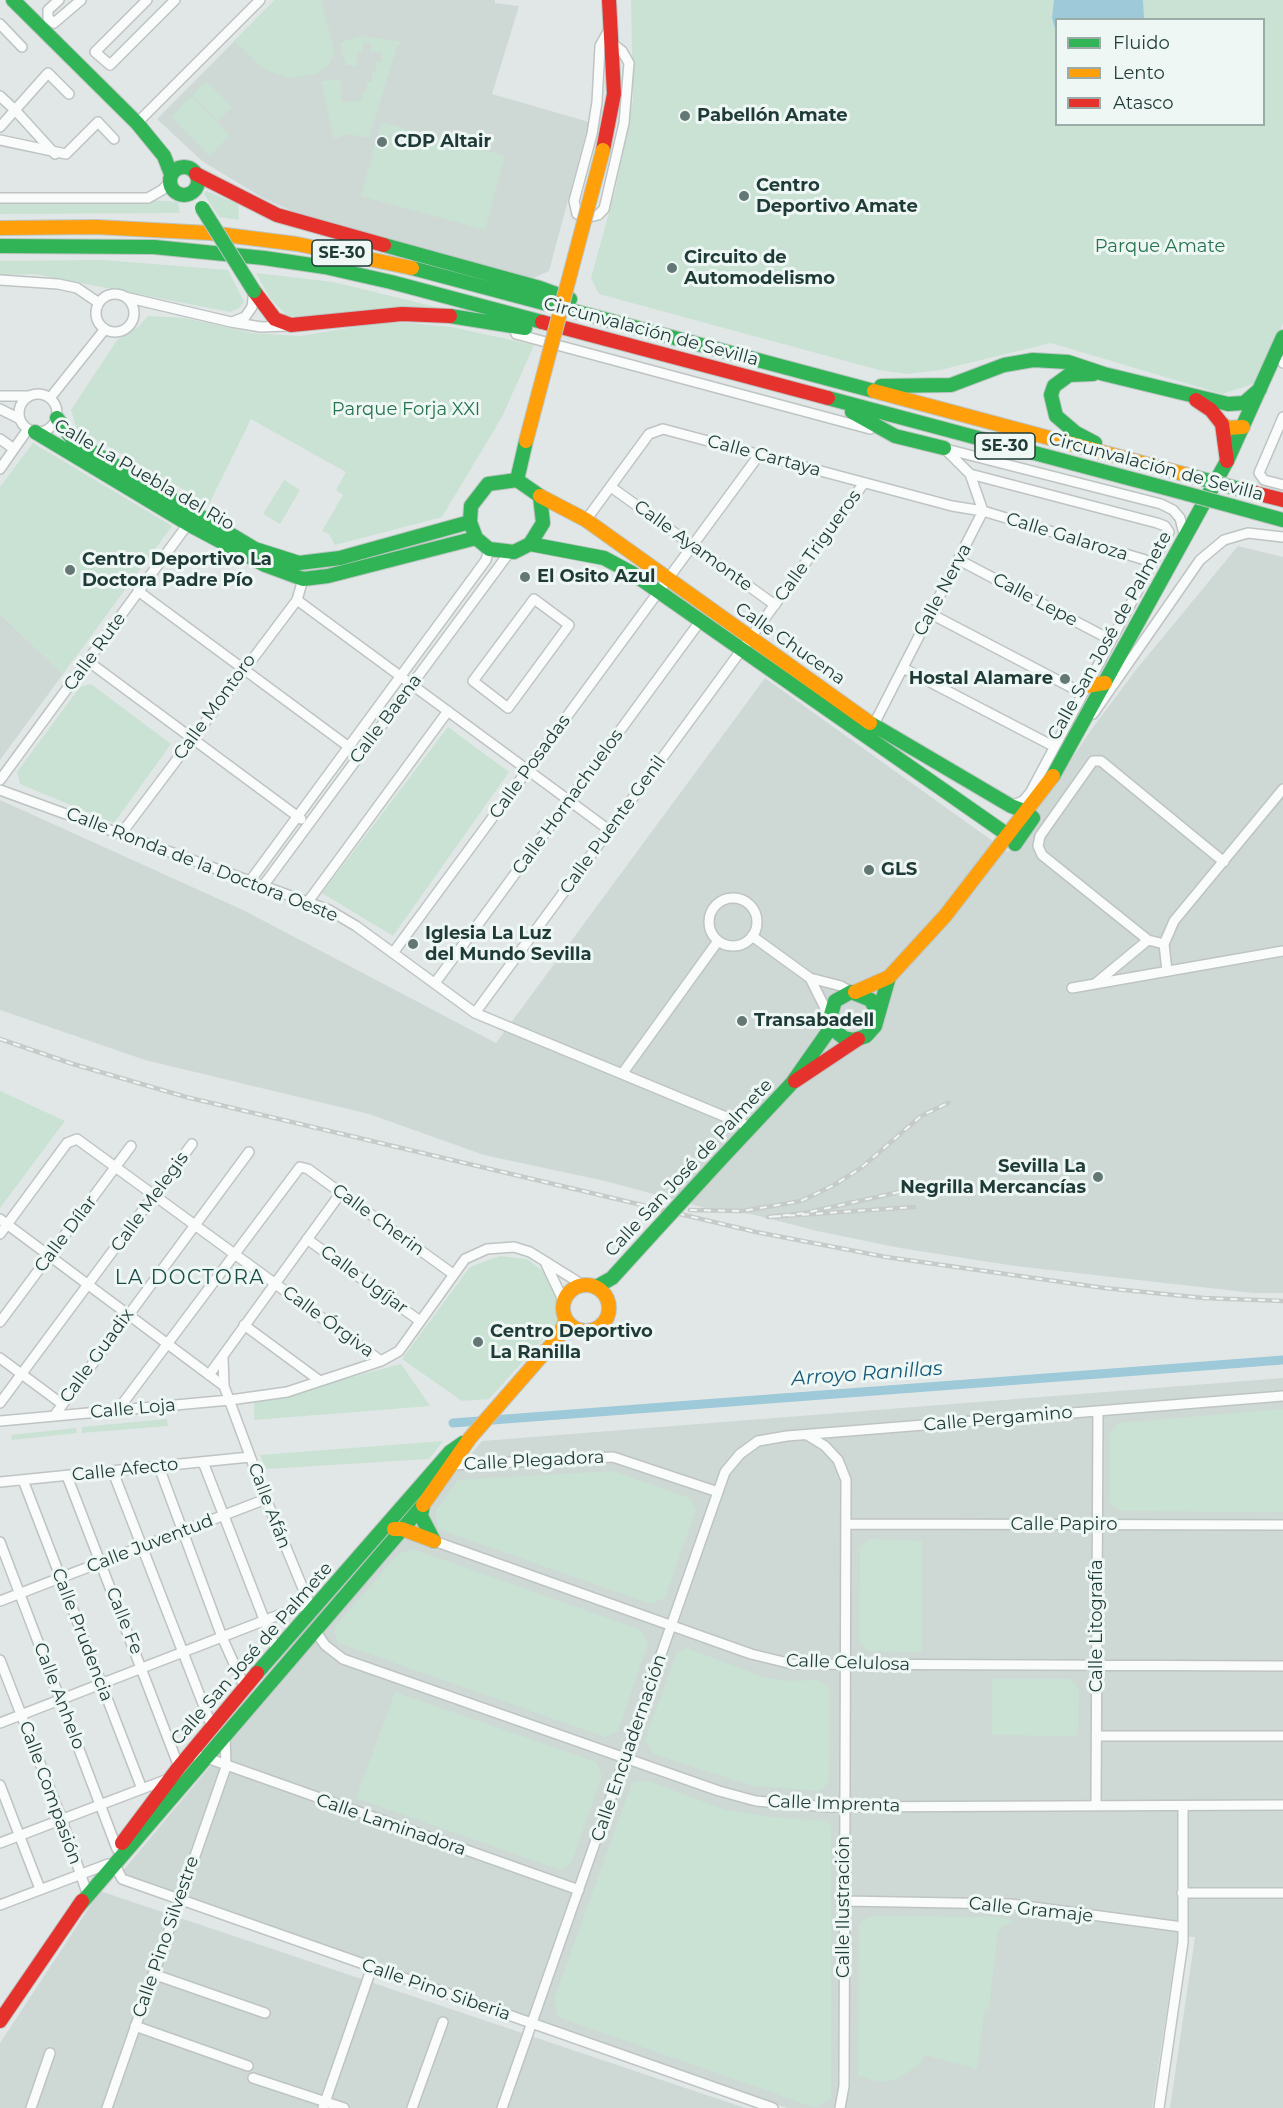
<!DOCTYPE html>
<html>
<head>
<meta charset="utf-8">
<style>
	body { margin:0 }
	#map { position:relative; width:1283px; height:2108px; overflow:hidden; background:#e1e7e6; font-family:Montserrat,sans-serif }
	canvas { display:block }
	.legend { position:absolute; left:1055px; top:18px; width:210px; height:108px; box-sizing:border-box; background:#eef7f4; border:2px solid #9baca8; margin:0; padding:8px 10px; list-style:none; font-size:18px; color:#1f3b37 }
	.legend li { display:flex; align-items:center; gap:12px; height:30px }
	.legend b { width:30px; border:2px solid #9baca8 }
</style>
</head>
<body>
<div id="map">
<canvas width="1283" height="2108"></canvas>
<ul class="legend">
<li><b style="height:8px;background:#30b455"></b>Fluido</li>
<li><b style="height:8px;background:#ff9f0a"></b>Lento</li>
<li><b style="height:8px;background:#e5322d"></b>Atasco</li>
</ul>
</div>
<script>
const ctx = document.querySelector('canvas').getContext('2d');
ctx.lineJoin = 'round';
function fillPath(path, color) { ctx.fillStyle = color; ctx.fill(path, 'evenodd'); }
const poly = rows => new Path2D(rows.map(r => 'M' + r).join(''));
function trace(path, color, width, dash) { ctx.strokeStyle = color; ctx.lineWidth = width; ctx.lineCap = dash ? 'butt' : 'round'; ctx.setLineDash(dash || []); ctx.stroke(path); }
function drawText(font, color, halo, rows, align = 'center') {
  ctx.font = font + ' Montserrat,sans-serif'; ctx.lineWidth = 6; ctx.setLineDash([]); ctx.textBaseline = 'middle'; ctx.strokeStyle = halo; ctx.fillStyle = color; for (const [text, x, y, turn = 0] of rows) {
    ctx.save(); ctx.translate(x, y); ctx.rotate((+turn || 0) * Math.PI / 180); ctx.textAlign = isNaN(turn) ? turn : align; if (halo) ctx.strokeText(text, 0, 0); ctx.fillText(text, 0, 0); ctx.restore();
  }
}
fillPath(poly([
	[275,0,495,0,495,3,519,6,492,94,589,122,549,271,531,279,292,211,263,198,202,161,157,119],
	[1238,546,1283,557,1283,1293,1253,1293,1015,1266,900,1248,817,1231,751,1214,709,1209,605,1181,484,1155,369,1114,145,1060,0,1010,0,800,243,910,496,1043,765,678,1008,852,1091,730,1135,671],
	[0,614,63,674,0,760],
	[1283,1378,1283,2108,1170,2108,1195,1937,1178,1936,1152,2108,787,2108,121,1873,482,1441],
	[100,1891,745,2108,0,2108,0,2043]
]), '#ced9d6');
fillPath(poly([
	[275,0,321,0,335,53,328,66,316,74,287,78,262,68,234,41],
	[631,0,1283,0,1283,323,1256,383,1222,394,1051,343,940,370,907,374,879,370,599,294,591,278,616,187,633,99],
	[1056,20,1264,20,1264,124,1056,124],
	[360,36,402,42,397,47,369,138,348,134,334,139,321,81,341,80,342,102,362,101,362,93,367,90,367,82,372,82,372,73,376,72,376,62,381,61,381,52,371,52,371,43,363,43,363,52,357,52,357,66,346,65,340,43],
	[206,81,232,107,218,121,192,95],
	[191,96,230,135,210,156,171,117],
	[381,122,505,156,485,230,361,196],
	[206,191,238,204,239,220,219,217,204,194],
	[150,200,178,202,180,213,0,214,0,201],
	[103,260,228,270,244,302,239,308,230,312,35,274,0,275,0,261],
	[256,273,333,282,440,308,367,309,306,318,286,315,270,298],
	[148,316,185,318,252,333,300,336,379,323,410,323,452,327,534,345,502,417,442,517,335,545,329,534,322,531,343,495,336,490,346,472,251,419,209,504,77,429,71,410,117,340,139,326],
	[33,443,172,526,63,674,0,614,0,487],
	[284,480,300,490,280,524,263,514],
	[91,684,171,744,114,823,20,784,17,772,80,687],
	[448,727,509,772,393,936,322,893],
	[0,1091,65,1121,0,1208],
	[500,1256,527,1259,543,1271,556,1295,559,1316,556,1325,489,1399,462,1401,402,1359,470,1267],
	[401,1364,430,1406,254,1420,254,1403],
	[1283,1409,1283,1512,1120,1511,1110,1503,1110,1433,1119,1423],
	[167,1419,168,1426,82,1433,82,1427],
	[76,1428,77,1433,12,1440,11,1435],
	[443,1441,429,1459,266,1469,260,1455],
	[613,1471,690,1498,696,1510,665,1598,651,1604,438,1529,435,1512,458,1480],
	[870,1539,922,1541,922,1652,868,1651,859,1642,860,1547],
	[413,1549,641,1630,648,1644,618,1731,605,1737,338,1643,334,1628,398,1554],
	[687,1648,763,1677,790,1681,818,1680,825,1684,830,1689,829,1782,820,1791,753,1786,653,1754,645,1740,677,1652],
	[992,1679,1071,1679,1079,1689,1078,1736,992,1735],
	[395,1692,596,1762,602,1776,571,1864,560,1870,356,1798],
	[637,1781,648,1781,726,1810,773,1817,825,1821,831,1826,831,2098,816,2108,558,2017,554,1999,632,1783],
	[870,1916,997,1917,1015,1921,1002,1926,998,1932,989,2009,985,2009,977,2069,925,2055,919,2065,897,2079,879,2082,858,2076,859,1923]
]), '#c9e2d4');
fillPath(poly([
	[1054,0,1143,0,1144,19,1056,20,1056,32,1052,18]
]), '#9ec9d9');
trace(poly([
	[453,1423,1283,1360]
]), '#9ec9d9', 9);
const street = poly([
	[59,0,48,10,48,18,54,23,81,0],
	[147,0,95,52,110,65,175,0],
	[0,24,22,47],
	[610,28,600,46,597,102,592,134,574,201,577,214,586,218,598,215,604,209,624,123,629,63,622,51,613,44],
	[0,96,15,110,48,73,69,94],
	[137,123,260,0],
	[0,127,15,110,55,154],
	[0,140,66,154,98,122,114,139],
	[0,198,148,198,162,190,170,182],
	[0,280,58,284,77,288,99,303],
	'96 313a19 19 0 1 1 38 0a19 19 0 1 1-38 0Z',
	[125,297,231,322,261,327,287,326],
	[232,322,245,317,252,307,254,291],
	[516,334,870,429],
	[1283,361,1283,363],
	'19 413a19 19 0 1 1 38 0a19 19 0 1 1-38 0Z',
	[0,396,29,396],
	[50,398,105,329],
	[0,409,20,419],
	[1283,417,1259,473,1264,480,1283,485],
	[0,439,14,449],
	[946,449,1161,504,1173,510,1180,518,1185,538],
	[0,469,28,429],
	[970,474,1157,523,1165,526,1169,532,1030,793,1023,801,1011,806],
	[611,487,775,605],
	[586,520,649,434,663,429,952,506,983,511,1152,562],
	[959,560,1111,640],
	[138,591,349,747],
	[534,599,569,625,508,708,473,681,534,599],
	[297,600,609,830],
	[931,614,1082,693],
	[89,662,301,819],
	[903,668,1053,746],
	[1093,714,1200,560,1224,540,1248,533,1283,537],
	[871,730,983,511,970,474,944,448],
	[0,780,188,524],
	[0,790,329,910,356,926,475,1013,750,1127],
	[121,834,297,600,303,579],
	[250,881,486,560,489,549],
	[263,886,509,553],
	'709 922a24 24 0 1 1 48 0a24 24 0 1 1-48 0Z',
	[307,903,448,711],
	[752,936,810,978,841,986,851,992],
	[1164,944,1148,940,1042,855,1038,846,1040,836,1093,761,1101,761,1224,862],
	[393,953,759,455],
	[1167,971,1164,944,1174,921,1283,789],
	[810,978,830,1018],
	[435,983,701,620],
	[1096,983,1148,940],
	[1072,988,1283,951],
	[475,1013,864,483],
	[622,1074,718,941],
	[0,1219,224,1386],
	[0,1234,67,1143,77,1139,381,1361],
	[307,1239,420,1321],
	[546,1264,564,1302],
	[0,1322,131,1146],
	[244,1325,320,1381],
	[0,1358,62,1404],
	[223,1358,224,1386,266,1499,311,1608],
	[209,1375,340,1194],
	[0,1403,192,1144],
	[117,1411,300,1167,308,1169,453,1274],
	[54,1416,249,1152],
	[0,1421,230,1400,287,1392,381,1361,399,1351,465,1259,487,1249,514,1247,530,1252,583,1285],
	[807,1435,825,1446,838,1460,846,1480,844,2086,840,2108],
	[203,1462,276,1650],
	[453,1465,613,1457,718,1492],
	[159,1467,222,1637,245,1688],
	[113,1472,212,1727],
	[67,1476,179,1767],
	[23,1480,142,1789],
	[0,1482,250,1457],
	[846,1524,1283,1525],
	[434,1541,751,1654,792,1664,1283,1666],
	[0,1542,117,1849],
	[0,1601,266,1499],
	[314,1629,325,1645,343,1659,719,1791,756,1801,828,1807,1283,1805],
	[0,1660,62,1820,87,1893],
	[0,1723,307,1604],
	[1096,1736,1283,1736],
	[188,1755,204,1757,579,1890],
	[0,1785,40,1889],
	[1096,1806,1098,1411],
	[0,1843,168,1779],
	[1182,1893,1283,1893],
	[844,1901,1010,1904,1182,1927],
	[0,1905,108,1864,115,1865,122,1879,773,2108],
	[153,1974,265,2013],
	[135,2026,248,2066],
	[253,2078,344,2108],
	[31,2108,50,2053],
	[107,2108,226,1767,225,1735],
	[323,2108,372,1967],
	[412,2108,443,2022],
	[502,2108,718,1492,725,1472,740,1454,758,1441,787,1436,1283,1396],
	[1159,2108,1183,1942,1183,1806]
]);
const fast = poly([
	[13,0,137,123,164,156,171,174],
	'170 181a14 14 0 1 1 28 0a14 14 0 1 1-28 0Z',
	[384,245,540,288,570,299],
	[0,246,154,247,264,258,325,267,391,282,542,322],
	[412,268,874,391],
	[450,316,525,328],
	[1093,374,1069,375,1054,386,1051,395,1056,416,1076,433,1095,443],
	[881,386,951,385,1004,365,1033,360,1068,362,1104,374,1228,404,1244,403,1260,389],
	[828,398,1188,494],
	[852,412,895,436,944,448],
	[57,418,73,440,255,549,299,563,340,558,470,522],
	[35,432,188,524,265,565,303,579,328,576,476,538],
	[517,480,540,496,543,523,530,544,514,552,489,549,476,538,470,522,471,506,488,484,517,480],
	[517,480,526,441],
	[1232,506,1283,520],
	[530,544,604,558,632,573,1015,840],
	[870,723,1011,806,1027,812,1033,818,1015,844],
	[1053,776,1227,461,1283,337],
	[877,1013,871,1000,851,992,835,1001,830,1018,834,1030,844,1038,854,1040,866,1036,875,1026,889,977],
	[719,1161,792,1083,832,1026],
	[596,1287,612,1278,652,1234],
	[423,1505,421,1516,434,1541],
	[257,1673,450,1452,463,1443],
	[78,1907,423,1505]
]);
const slow = poly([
	[0,228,96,227,210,233,297,244,412,268],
	[874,391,1195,477],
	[1222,424,1228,428,1243,427],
	[540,496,586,520,870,723],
	[1086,686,1105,683],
	[855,992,889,977,945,916,1053,776],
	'563 1308a23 23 0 1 1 46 0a23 23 0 1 1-46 0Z',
	[423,1505,470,1438,559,1336,566,1320],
	[394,1529,402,1529,434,1541]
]);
const jam = poly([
	[603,150,614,94,609,0],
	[196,174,277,215,384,245],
	[254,291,275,319,291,325,402,314,450,316],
	[542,322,828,398],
	[1196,400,1211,410,1222,424,1227,461],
	[1239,489,1283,500],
	[795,1081,858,1039],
	[122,1843,179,1767,257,1673],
	[0,2021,82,1901]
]);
trace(street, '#bec4c3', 12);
trace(fast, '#bdc5c3', 16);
trace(slow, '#bdc5c3', 16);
trace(jam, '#bdc5c3', 16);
trace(street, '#fafbfb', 9);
trace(fast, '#30b455', 14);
trace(slow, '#ff9f0a', 14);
trace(jam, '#e5322d', 14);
const rail = poly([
	[0,1039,73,1064,186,1097,756,1232,886,1257,1104,1288,1204,1298,1283,1301],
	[913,1189,805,1213,768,1217,914,1207],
	[690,1210,743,1211,801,1201,834,1185,861,1168,921,1116,948,1103]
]);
trace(rail, '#c6cac9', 4.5);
trace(rail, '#eef7f4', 2, [7]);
const fastBridge = poly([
	[202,208,254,291],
	[1195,477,1239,489],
	[1188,494,1232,506],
	[652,1234,719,1161]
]);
const slowBridge = poly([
	[526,441,603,150]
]);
trace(fastBridge, '#bdc5c3', 16, []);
trace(slowBridge, '#bdc5c3', 16, []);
trace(fastBridge, '#30b455', 14);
trace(slowBridge, '#ff9f0a', 14);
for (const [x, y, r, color] of [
	[685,116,6,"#637774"],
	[382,142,6,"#637774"],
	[744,196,6,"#637774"],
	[672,268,6,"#637774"],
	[70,570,6,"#637774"],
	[525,577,6,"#637774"],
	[1065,679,6,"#637774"],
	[869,870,6,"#637774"],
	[413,944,6,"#637774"],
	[742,1021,6,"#637774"],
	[1098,1177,6,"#637774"],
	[478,1342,6,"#637774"]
]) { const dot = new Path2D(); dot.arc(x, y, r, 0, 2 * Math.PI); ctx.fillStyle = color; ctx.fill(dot); trace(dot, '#eef7f4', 2); }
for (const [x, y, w] of [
	[342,253,60],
	[1005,446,60]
]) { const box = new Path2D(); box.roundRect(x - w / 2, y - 13, w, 26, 4.5); ctx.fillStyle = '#eef7f4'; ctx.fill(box); trace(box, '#1f3b37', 1.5); }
drawText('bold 16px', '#1f3b37', null, [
	["SE-30",342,253],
	["SE-30",1005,446]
]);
drawText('bold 18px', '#1f3b37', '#eef7f4', [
	["Pabellón Amate",697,116],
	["CDP Altair",394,142],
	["Centro",756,186],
	["Deportivo Amate",756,207],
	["Circuito de",684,258],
	["Automodelismo",684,279],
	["Centro Deportivo La",82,560],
	["Doctora Padre Pío",82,581],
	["El Osito Azul",537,577],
	["Hostal Alamare",1053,679,"right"],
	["GLS",881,870],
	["Iglesia La Luz",425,934],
	["del Mundo Sevilla",425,955],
	["Transabadell",754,1021],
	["Sevilla La",1086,1167,"right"],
	["Negrilla Mercancías",1086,1188,"right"],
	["Centro Deportivo",490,1332],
	["La Ranilla",490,1353]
], 'left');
drawText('18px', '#27734f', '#eef7f4', [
	["Parque Amate",1160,247],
	["Parque Forja XXI",406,410]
]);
drawText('18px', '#1f3b37', '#eef7f4', [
	["Circunvalación de Sevilla",651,332,15],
	["Calle Cartaya",764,456,15],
	["Circunvalación de Sevilla",1156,467,15],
	["Calle La Puebla del Rio",144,475,30],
	["Calle Galaroza",1067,537,17],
	["Calle Ayamonte",693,546,36],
	["Calle Trigueros",818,546,-54],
	["Calle Nerva",943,590,-62],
	["Calle Lepe",1035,600,28],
	["Calle San José de Palmete",1110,636,-61],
	["Calle Chucena",790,644,35],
	["Calle Rute",95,652,-54],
	["Calle Montoro",215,707,-54],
	["Calle Baena",386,719,-53],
	["Calle Posadas",530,767,-54],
	["Calle Hornachuelos",568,802,-54],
	["Calle Puente Genil",613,825,-54],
	["Calle Ronda de la Doctora Oeste",202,865,21],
	["Calle San José de Palmete",689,1168,-47],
	["Calle Melegis",150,1202,-54],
	["Calle Cherin",378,1220,36],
	["Calle Dílar",66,1234,-53],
	["Calle Ugíjar",364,1280,36],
	["Calle Órgiva",328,1322,36],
	["Calle Guadix",97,1356,-54],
	["Calle Loja",133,1409,-5],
	["Calle Pergamino",998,1419,-5],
	["Calle Plegadora",534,1461,-3],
	["Calle Afecto",125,1470,-6],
	["Calle Afán",269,1506,69],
	["Calle Papiro",1064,1525],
	["Calle Juventud",150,1544,-21],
	["Calle Fe",124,1621,68],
	["Calle Litografía",1097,1626,-90],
	["Calle Prudencia",82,1635,69],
	["Calle San José de Palmete",252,1654,-49],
	["Calle Celulosa",848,1663,2],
	["Calle Anhelo",59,1696,69],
	["Calle Encuadernación",629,1748,-71],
	["Calle Compasión",50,1793,70],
	["Calle Imprenta",834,1804,2],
	["Calle Laminadora",391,1825,19],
	["Calle Ilustración",844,1907,-90],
	["Calle Gramaje",1031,1910,6],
	["Calle Pino Silvestre",166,1937,-71],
	["Calle Pino Siberia",436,1990,19]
]);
ctx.letterSpacing = '1.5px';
drawText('20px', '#1a4d48', '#eef7f4', [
	["LA DOCTORA",190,1278]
]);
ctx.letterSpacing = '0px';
drawText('italic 20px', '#165b79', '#eef7f4', [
	["Arroyo Ranillas",867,1374,-4]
]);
</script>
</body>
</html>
